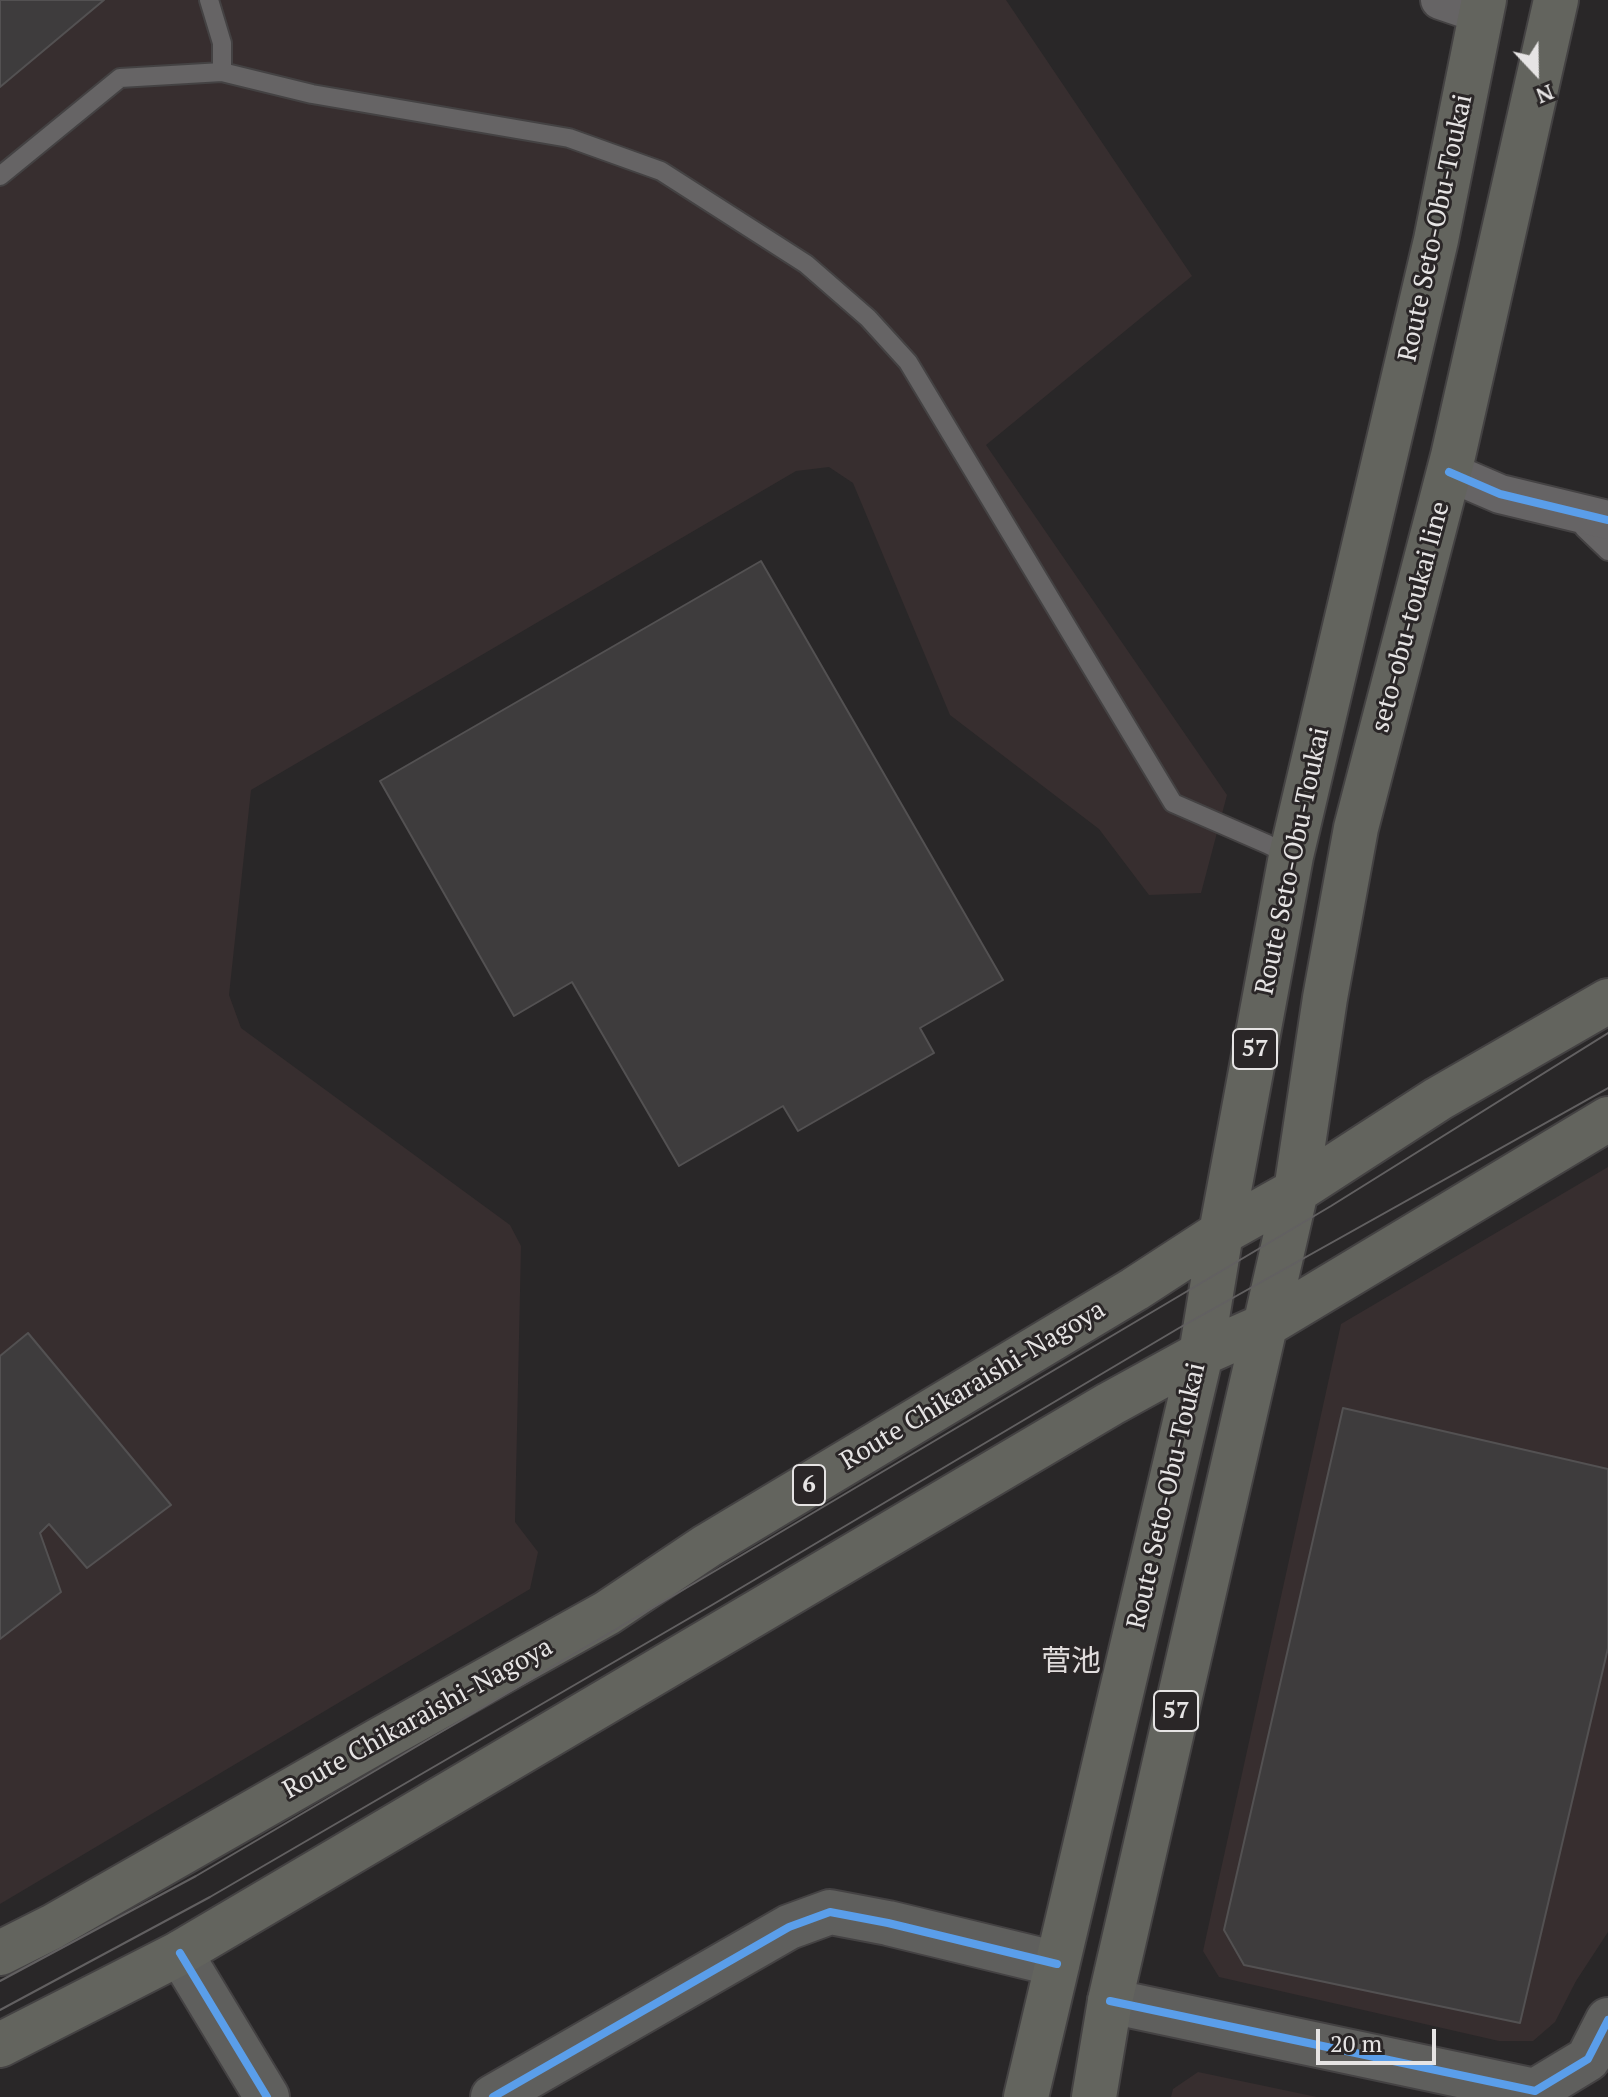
<!DOCTYPE html>
<html>
<head>
<meta charset="utf-8">
<style>
	body { margin:0 }
	#map { position:relative; width:1608px; height:2097px; overflow:hidden; background:#292728; font-family:"PT Serif",serif }
	canvas { display:block }
	.north { position:absolute; left:1496px; top:32px; width:80px; height:80px; -webkit-text-stroke:6px #2a2627; paint-order:stroke; rotate:158deg; font-size:22px; font-weight:700; line-height:32px; text-align:center; color:#e6e4e4 }
	.north::after { content:''; display:block; margin:auto; width:28px; height:36px; background:#e6e4e4; clip-path:polygon(50% 0,100% 100%,50% 72%,0 100%) }
	.scale { position:absolute; left:1316px; top:2029px; width:120px; height:36px; box-sizing:border-box; border:4px solid #e6e4e4; border-top:0; padding-left:10px; font-size:24px; line-height:28px; white-space:nowrap; color:#e6e4e4; -webkit-text-stroke:6px #2a2627; paint-order:stroke }
</style>
</head>
<body>
<div id="map">
<canvas width="1608" height="2097"></canvas>
<div class="north">N</div>
<div class="scale">20 m</div>
</div>
<script>
const ctx = document.querySelector('canvas').getContext('2d');
ctx.lineJoin = 'round';
function fillPath(path, color) { ctx.fillStyle = color; ctx.fill(path, 'evenodd'); }
const poly = rows => new Path2D(rows.map(r => 'M' + r).join(''));
function trace(path, color, width, dash) { ctx.strokeStyle = color; ctx.lineWidth = width; ctx.lineCap = dash ? 'butt' : 'round'; ctx.setLineDash(dash || []); ctx.stroke(path); }
function drawText(font, color, halo, rows, align = 'center') {
  ctx.font = font + ' "PT Serif","Noto Sans JP",serif'; ctx.lineWidth = 6; ctx.setLineDash([]); ctx.textBaseline = 'middle'; ctx.strokeStyle = halo; ctx.fillStyle = color; for (const [text, x, y, turn = 0] of rows) {
    ctx.save(); ctx.translate(x, y); ctx.rotate((+turn || 0) * Math.PI / 180); ctx.textAlign = isNaN(turn) ? turn : align; if (halo) ctx.strokeText(text, 0, 0); ctx.fillText(text, 0, 0); ctx.restore();
  }
}
fillPath(poly([
	[0,0,1006,0,1192,276,986,445,1227,795,1201,893,1149,895,1099,829,950,715,853,483,829,467,796,471,251,790,229,995,241,1028,510,1225,521,1246,515,1522,538,1552,530,1589,0,1904],
	[1608,1167,1608,1932,1576,1981,1555,2022,1533,2041,1499,2041,1219,1977,1203,1951,1341,1324],
	[1198,2072,1317,2097,1171,2097,1173,2089]
]), '#372e2f');
const building = poly([
	[0,0,104,0,0,87,0,0],
	[761,561,1003,980,920,1028,934,1053,798,1131,783,1106,679,1166,572,982,514,1016,380,781,761,561],
	[28,1333,171,1505,87,1568,49,1524,40,1533,61,1592,0,1639,0,1356,28,1333],
	[1343,1408,1608,1469,1608,1648,1520,2023,1244,1965,1224,1930,1343,1408]
]);
fillPath(building, '#3e3c3d');
trace(building, '#535152', 2);
const lane = poly([
	[209,0,222,43,222,72],
	[0,176,120,78,222,72,312,94,569,138,661,171,806,264,868,318,908,362,1173,803,1267,844,1291,856],
	[1596,527,1584,528,1608,551]
]);
const street = poly([
	[1440,0,1481,14],
	[1449,472,1500,494,1608,520]
]);
const secondary = poly([
	[180,1953,267,2097],
	[1110,2001,1535,2091,1588,2059,1608,2020],
	[493,2097,789,1927,830,1912,888,1923,1057,1964]
]);
const primary = poly([
	[0,1953,52,1927,381,1739,607,1613,707,1546,1135,1289,1221,1233,1296,1191,1438,1099,1608,1001],
	[0,2045,180,1953,1110,1404,1201,1354,1264,1326,1608,1119],
	[1026,2097,1201,1354,1221,1233,1291,856,1436,240,1484,0],
	[1094,2097,1110,2001,1296,1191,1325,998,1356,828,1453,456,1556,0]
]);
trace(lane, '#444243', 22);
trace(street, '#444243', 42);
trace(secondary, '#444243', 48);
trace(primary, '#444243', 48);
trace(lane, '#666465', 18);
trace(street, '#666465', 38);
trace(secondary, '#5f5f5d', 44);
trace(primary, '#63645e', 44);
trace(poly([
	[0,1981,196,1876,693,1584,1331,1206,1608,1033],
	[0,2010,210,1897,712,1605,1179,1328,1608,1088]
]), '#626061', 2);
trace(poly([
	[1449,472,1500,494,1608,520],
	[180,1953,267,2097],
	[1110,2001,1535,2091,1588,2059,1608,2020],
	[493,2097,789,1927,830,1912,888,1923,1057,1964]
]), '#5a9eea', 8);
for (const [x, y, w] of [
	[1255,1049,44],
	[809,1485,32],
	[1176,1711,44]
]) { const box = new Path2D(); box.roundRect(x - w / 2, y - 20, w, 40, 6); ctx.fillStyle = '#2a2627'; ctx.fill(box); trace(box, '#e6e4e4', 2); }
drawText('bold 24px', '#e6e4e4', null, [
	["57",1255,1049],
	["6",809,1485],
	["57",1176,1711]
]);
drawText('26px', '#e6e4e4', '#2a2627', [
	["Route Seto-Obu-Toukai",1436,228,-78],
	["seto-obu-toukai line",1411,617,-75],
	["Route Seto-Obu-Toukai",1293,861,-78],
	["Route Chikaraishi-Nagoya",973,1386,-31],
	["Route Seto-Obu-Toukai",1167,1496,-77],
	["Route Chikaraishi-Nagoya",418,1719,-29]
]);
drawText('30px', '#e1dddd', '#2a2627', [
	["菅池",1071,1662]
]);
</script>
</body>
</html>
